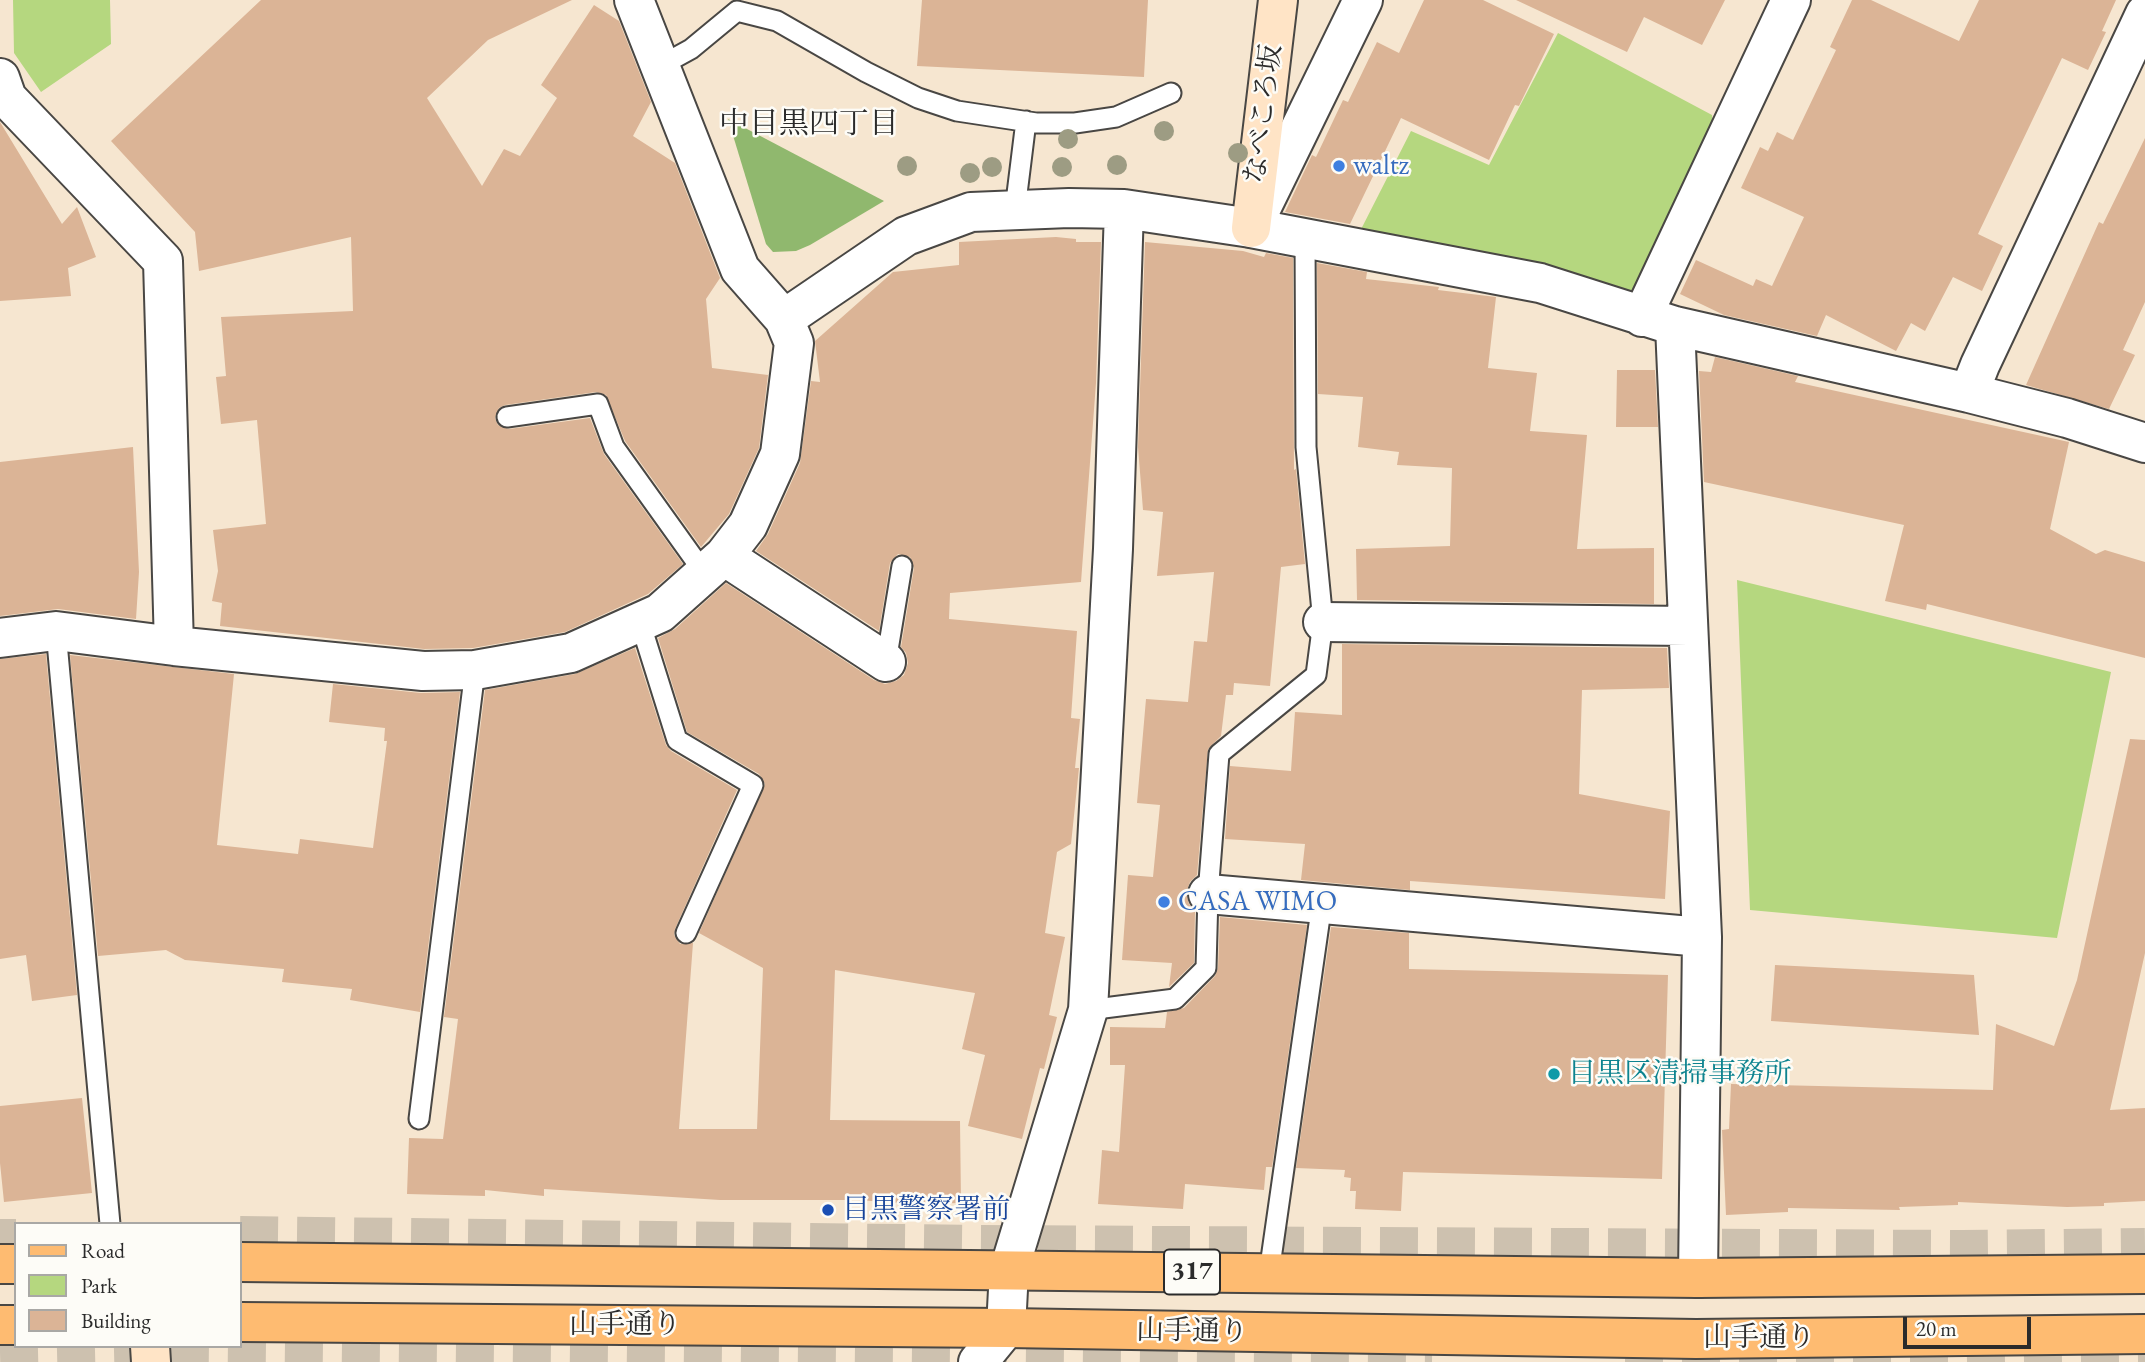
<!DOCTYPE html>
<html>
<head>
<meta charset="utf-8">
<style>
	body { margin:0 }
	#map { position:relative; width:2145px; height:1362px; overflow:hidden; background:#f6e6d0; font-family:"EB Garamond",serif }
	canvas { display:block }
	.legend { position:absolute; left:14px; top:1222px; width:228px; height:126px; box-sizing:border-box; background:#fdfcf7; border:2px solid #a9a8a5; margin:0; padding:9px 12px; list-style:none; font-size:21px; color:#2b2b2b }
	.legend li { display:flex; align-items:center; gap:14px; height:35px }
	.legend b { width:35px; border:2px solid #a9a8a5 }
	.scale { position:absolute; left:1903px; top:1317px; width:128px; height:32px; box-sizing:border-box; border:4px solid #2b2b2b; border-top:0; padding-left:9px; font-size:21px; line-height:24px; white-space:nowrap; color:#2b2b2b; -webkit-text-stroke:5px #fdfcf7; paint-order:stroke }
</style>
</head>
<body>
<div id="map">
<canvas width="2145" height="1362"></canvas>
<ul class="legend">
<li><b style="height:9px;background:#febb71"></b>Road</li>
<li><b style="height:19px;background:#b5d77f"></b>Park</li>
<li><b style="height:19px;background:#dbb496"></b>Building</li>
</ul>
<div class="scale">20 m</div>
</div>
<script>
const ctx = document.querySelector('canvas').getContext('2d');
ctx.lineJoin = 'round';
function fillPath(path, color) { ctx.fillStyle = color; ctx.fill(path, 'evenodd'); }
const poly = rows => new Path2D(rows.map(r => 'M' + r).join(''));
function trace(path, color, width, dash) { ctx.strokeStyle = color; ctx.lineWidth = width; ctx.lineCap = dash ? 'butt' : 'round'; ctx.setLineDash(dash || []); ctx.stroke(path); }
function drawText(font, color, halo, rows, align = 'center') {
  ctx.font = font + ' "EB Garamond","Noto Serif JP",serif'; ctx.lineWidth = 5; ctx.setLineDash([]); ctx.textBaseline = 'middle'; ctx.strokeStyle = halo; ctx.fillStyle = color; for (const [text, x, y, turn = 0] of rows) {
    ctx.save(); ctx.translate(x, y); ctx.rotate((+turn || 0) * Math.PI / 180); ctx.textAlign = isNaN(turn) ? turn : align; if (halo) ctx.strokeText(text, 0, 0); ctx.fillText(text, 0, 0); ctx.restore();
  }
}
fillPath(poly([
	[13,0,110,0,111,44,41,92,14,53],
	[1558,33,1712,115,1715,144,1637,287,1621,298,1352,247,1411,131,1489,165],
	[1737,580,2111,672,2057,938,1750,910]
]), '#b5d77f');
fillPath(poly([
	[728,119,884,201,810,245,796,251,773,252,766,244]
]), '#90b86e');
fillPath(poly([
	[261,0,572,0,488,40,427,98,482,186,504,149,520,156,557,98,541,85,594,5,619,21,651,102,633,136,675,163,720,278,706,299,712,368,768,375,759,448,729,514,701,547,625,441,606,395,596,392,505,405,499,408,495,418,498,425,509,429,590,418,604,454,683,564,648,594,565,632,473,648,424,649,220,626,222,603,212,601,218,571,213,530,266,524,257,420,221,424,216,377,226,376,221,317,353,311,351,237,199,271,195,232,111,141],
	[922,0,1148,0,1144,77,917,66],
	[1424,0,1483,0,1554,34,1519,106,1515,105,1489,160,1401,118,1350,224,1285,212,1312,155,1316,157,1343,100,1348,102,1377,42,1399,53],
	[1516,0,1725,0,1702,45,1644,17,1627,52],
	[1852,0,1871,0,1959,41,1979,0,2116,0,2102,31,2106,32,2088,70,2062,58,1978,234,2003,246,1982,291,1953,277,1925,331,1911,323,1896,351,1826,315,1817,336,1724,315,1680,294,1696,260,1753,286,1756,279,1772,286,1804,217,1741,188,1760,147,1768,151,1777,132,1793,140,1836,50,1830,47],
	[0,122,62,224,77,207,96,257,68,268,71,296,0,301],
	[2145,138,2145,302,2123,350,2135,355,2109,409,2026,385,2099,222,2103,224],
	[1056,237,1076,239,1076,242,1101,242,1096,383,1081,582,950,593,949,619,1077,631,1071,718,1080,719,1075,768,1079,768,1071,844,1057,852,1045,933,1065,937,1049,1015,1057,1017,1044,1069,1040,1068,1022,1139,968,1126,985,1055,962,1049,975,993,835,970,830,1120,960,1121,961,1203,910,1204,858,1200,720,1200,544,1189,544,1196,485,1190,485,1196,407,1194,409,1138,443,1139,458,1019,444,1017,485,690,575,674,635,648,666,745,671,751,737,790,675,929,674,935,680,944,693,943,679,1129,757,1129,763,968,699,933,765,784,759,774,687,732,658,638,675,629,726,583,874,680,885,684,896,681,904,675,908,663,906,653,901,647,914,568,910,557,898,554,890,563,879,631,756,551,768,534,800,463,811,381,820,382,815,341,893,272,959,265,959,242],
	[1145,242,1243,251,1264,257,1266,253,1293,258,1294,470,1296,469,1305,564,1281,567,1270,686,1234,683,1233,695,1226,695,1221,736,1208,749,1197,875,1190,882,1186,893,1189,904,1195,912,1194,963,1169,987,1172,963,1122,960,1128,875,1153,877,1160,805,1137,803,1146,699,1188,702,1194,641,1207,642,1214,572,1157,576,1163,512,1143,510,1138,447],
	[1317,263,1367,272,1366,279,1439,287,1438,290,1496,297,1488,368,1537,373,1530,431,1587,435,1577,549,1654,548,1654,604,1357,600,1356,549,1450,546,1452,468,1397,465,1399,452,1358,447,1363,397,1318,394],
	[1715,357,1798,376,1795,382,2069,442,2050,529,2096,554,2105,550,2145,562,2145,658,1927,604,1926,610,1885,601,1904,525,1704,482,1699,371,1711,372],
	[1617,370,1655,370,1658,427,1616,427],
	[133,447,139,572,136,619,58,609,0,616,0,462],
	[1342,644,1667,648,1669,688,1582,690,1579,794,1670,811,1665,899,1410,881,1410,890,1301,880,1305,844,1225,839,1230,766,1291,771,1295,712,1342,715],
	[46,654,77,995,32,1001,26,955,0,959,0,659],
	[70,655,234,674,217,845,298,854,300,839,373,848,387,741,384,741,385,728,329,722,333,684,421,693,460,692,420,1012,350,1000,352,989,282,982,284,969,185,960,166,950,98,956],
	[2130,739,2145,740,2145,953,2110,1110,2145,1108,2145,1201,2104,1203,2104,1206,2067,1207,1958,1202,1958,1205,1899,1207,1900,1210,1788,1208,1788,1212,1726,1215,1722,1130,1729,1129,1731,1084,1993,1090,1996,1024,2054,1046,2077,980],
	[1220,917,1307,925,1272,1167,1266,1167,1264,1190,1185,1184,1183,1209,1098,1204,1102,1150,1119,1152,1125,1065,1110,1065,1110,1027,1165,1028,1167,1012,1184,1008,1215,976,1218,968],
	[1331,927,1409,933,1409,969,1668,975,1662,1179,1403,1172,1401,1211,1355,1209,1356,1191,1350,1191,1351,1178,1344,1177,1345,1170,1296,1168],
	[1775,965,1974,975,1979,1035,1771,1021],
	[82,1098,92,1193,4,1202,0,1163,0,1106]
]), '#dbb496');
trace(poly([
	[240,1235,977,1244,1962,1249,2145,1247],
	[0,1238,16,1238],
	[0,1352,202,1347,1432,1362],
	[1625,1362,1954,1362,2145,1359]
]), '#cdc1af', 38, [38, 19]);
const lane = poly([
	[660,66,691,49,737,11,777,21,866,72,918,98,957,111,1036,123,1075,123,1116,117,1171,93],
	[1015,210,1026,121],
	[507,417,598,404,614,447,705,574],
	[640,622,677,740,753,785,686,933],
	[56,631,110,1224],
	[886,662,902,566],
	[1088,1010,1175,999,1206,968,1208,894,1219,754,1316,675,1323,622,1306,447,1305,238],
	[419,1119,475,670],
	[1269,1273,1322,903]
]);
const street = poly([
	[0,78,7,98,163,261,174,646],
	[1254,223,1363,0],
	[1642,317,1791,0],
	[784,319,906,236,971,212,1069,208,1124,209,1251,228,1540,283,1675,326,1969,393,2067,418,2145,443],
	[1675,326,1702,937,1698,1278],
	[1969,393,1980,365,2145,14],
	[724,556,886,662],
	[1323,622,1688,626],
	[0,638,56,631,174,646,423,671,475,670,571,653,660,613,724,556,748,525,780,454,794,343,784,319,740,269,634,0],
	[1208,894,1702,937],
	[978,1362,1006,1328,1009,1270,1088,1010,1113,549,1124,209]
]);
const secondary = poly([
	[1251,228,1278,0],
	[150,1346,151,1362]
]);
const primary = poly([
	[240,1262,1698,1278,2145,1274],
	[0,1264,16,1264],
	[240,1322,1006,1328,1696,1339,2145,1334],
	[0,1325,16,1325]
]);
trace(lane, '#494744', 23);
trace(street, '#494744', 42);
trace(secondary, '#494744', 42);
trace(primary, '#494744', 42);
trace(lane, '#fff', 19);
trace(street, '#fff', 38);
trace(secondary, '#ffe4c6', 38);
trace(primary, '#febb71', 38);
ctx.fillStyle = '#9d9c83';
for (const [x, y] of [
	[1164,131],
	[1068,139],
	[1238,153],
	[1117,165],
	[907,166],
	[992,167],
	[1062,167],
	[970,173]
]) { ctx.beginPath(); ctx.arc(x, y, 10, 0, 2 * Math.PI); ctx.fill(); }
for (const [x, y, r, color] of [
	[1339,166,7,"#3f7fe0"],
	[1164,902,7,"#3f7fe0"],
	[1554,1074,7,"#0f9aa8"],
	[828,1210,7,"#1a4fb4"]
]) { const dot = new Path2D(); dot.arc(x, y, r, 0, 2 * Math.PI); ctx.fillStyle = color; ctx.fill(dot); trace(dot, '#fdfcf7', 2.5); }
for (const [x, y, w] of [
	[1192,1272,56]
]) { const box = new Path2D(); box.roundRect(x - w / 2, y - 22.5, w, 45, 5); ctx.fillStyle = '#fdfcf7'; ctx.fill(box); trace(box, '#2b2b2b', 2); }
drawText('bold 26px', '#2b2b2b', null, [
	["317",1192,1272]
]);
drawText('28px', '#2b2b2b', '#fdfcf7', [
	["なべころ坂",1264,114,-83],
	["山手通り",625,1325],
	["山手通り",1192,1332,1],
	["山手通り",1759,1338]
]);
drawText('28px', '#366cbe', '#fdfcf7', [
	["waltz",1353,166],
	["CASA WIMO",1178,902]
], 'left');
drawText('28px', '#0d838f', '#fdfcf7', [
	["目黒区清掃事務所",1568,1074]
], 'left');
drawText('28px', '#164399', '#fdfcf7', [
	["目黒警察署前",842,1210]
], 'left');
drawText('30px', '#2b2b2b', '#fdfcf7', [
	["中目黒四丁目",809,125]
]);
</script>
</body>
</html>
